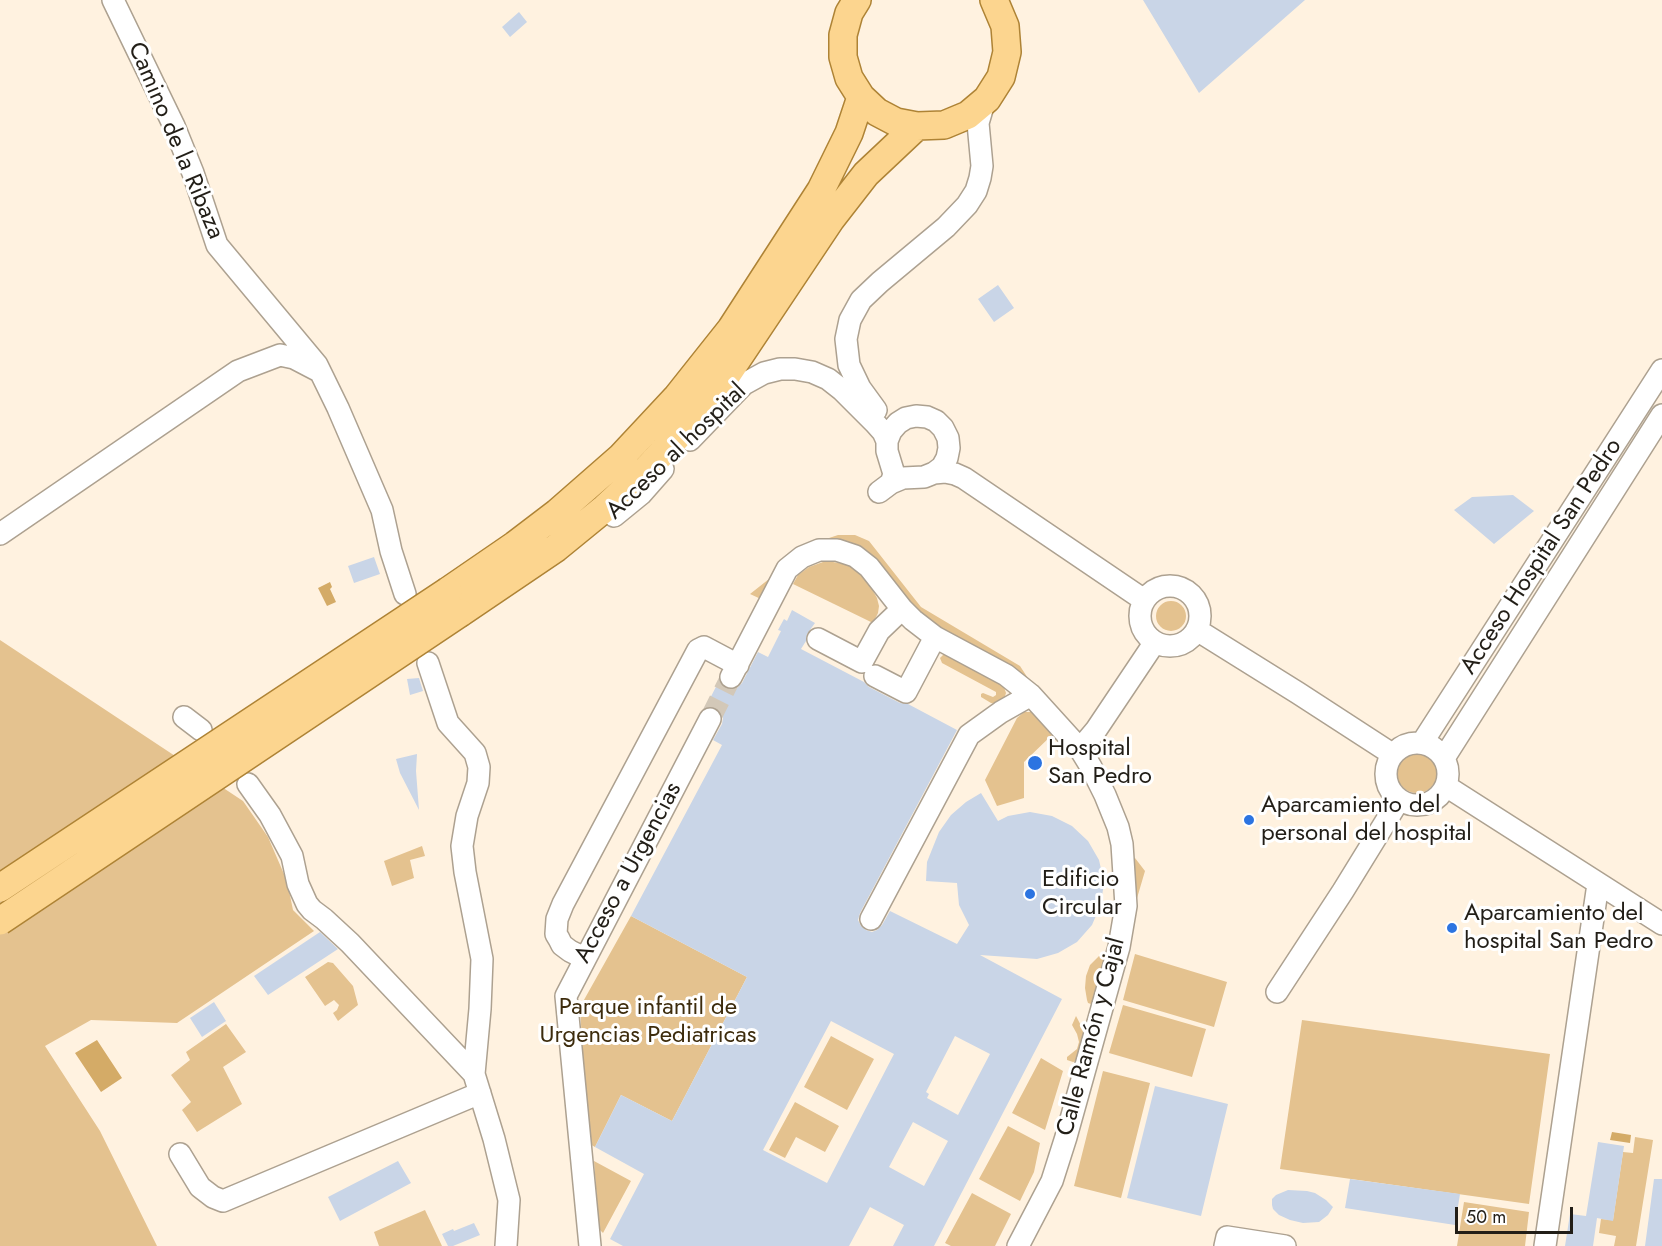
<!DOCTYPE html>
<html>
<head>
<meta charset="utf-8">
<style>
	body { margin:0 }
	#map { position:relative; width:1662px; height:1246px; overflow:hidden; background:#fff2e0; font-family:Jost,sans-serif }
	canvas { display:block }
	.scale { position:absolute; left:1455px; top:1207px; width:118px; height:27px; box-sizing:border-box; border:3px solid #221e17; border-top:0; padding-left:8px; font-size:18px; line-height:21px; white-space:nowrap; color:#221e17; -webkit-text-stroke:4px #fff; paint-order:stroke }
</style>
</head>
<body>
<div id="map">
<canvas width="1662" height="1246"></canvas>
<div class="scale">50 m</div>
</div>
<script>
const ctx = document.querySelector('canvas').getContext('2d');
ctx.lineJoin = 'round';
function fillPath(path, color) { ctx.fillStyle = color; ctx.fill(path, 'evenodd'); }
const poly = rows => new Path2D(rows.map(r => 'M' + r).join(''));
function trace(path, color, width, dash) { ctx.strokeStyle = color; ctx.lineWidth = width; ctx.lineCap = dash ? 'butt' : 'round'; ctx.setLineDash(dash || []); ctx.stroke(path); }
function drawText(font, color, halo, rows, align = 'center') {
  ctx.font = font + ' Jost,sans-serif'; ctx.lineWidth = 6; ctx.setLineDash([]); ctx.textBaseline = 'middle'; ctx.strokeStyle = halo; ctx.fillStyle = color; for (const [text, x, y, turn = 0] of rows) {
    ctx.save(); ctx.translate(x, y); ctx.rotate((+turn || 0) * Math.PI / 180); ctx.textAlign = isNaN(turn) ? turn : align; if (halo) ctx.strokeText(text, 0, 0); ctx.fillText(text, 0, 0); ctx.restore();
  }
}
fillPath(poly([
	[838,535,855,535,869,541,921,607,1020,666,1037,692,929,624,864,552,807,551,763,600,750,594,769,579,783,559,793,550],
	[823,562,833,562,849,565,867,580,877,598,879,606,878,613,873,623,793,584,798,575,809,567],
	'1156 616a15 15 0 1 1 30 0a15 15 0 1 1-30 0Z',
	[0,640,243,801,268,837,287,881,293,910,314,931,177,1023,91,1020,45,1046,100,1131,157,1246,0,1246],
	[944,654,999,682,1004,687,1006,693,1004,699,997,704,991,703,981,697,981,694,983,693,993,697,996,695,996,692,942,663,940,658],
	[1024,712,1033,712,1053,734,1024,762,1024,798,997,806,985,780,1017,718],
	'1397 773a20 20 0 1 1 40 0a20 20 0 1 1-40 0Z',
	[422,846,425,856,410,860,414,878,392,886,384,861],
	[1135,858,1145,871,1135,905,1133,860],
	[631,916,747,977,672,1121,621,1095,595,1147,588,1143,580,1007],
	[1135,954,1227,982,1214,1027,1123,1000],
	[1099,956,1109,956,1094,1005,1088,1003,1087,1000,1085,988,1086,976,1090,965],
	[328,962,333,963,353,986,358,1005,338,1021,333,1013,337,1010,339,1005,334,1000,325,1006,305,977],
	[1123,1005,1206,1029,1192,1077,1109,1053],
	[1076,1016,1087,1037,1078,1061,1073,1062,1067,1060,1067,1057,1077,1049,1079,1042,1077,1034,1072,1025],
	[1302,1020,1550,1054,1529,1204,1280,1169],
	[226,1024,246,1052,223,1067,242,1104,197,1132,182,1110,191,1102,171,1075,190,1060,186,1052],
	[831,1036,874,1059,847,1110,804,1087],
	[1041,1058,1063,1071,1045,1130,1012,1113],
	[1103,1071,1150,1083,1121,1198,1074,1186],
	[795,1102,839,1126,825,1152,796,1137,785,1158,769,1150],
	[1008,1126,1040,1143,1034,1172,1020,1201,979,1179],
	[1635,1137,1653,1140,1636,1246,1614,1246,1616,1236,1599,1233,1601,1219,1613,1220,1623,1152,1633,1153],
	[594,1161,631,1181,603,1233,599,1229],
	[972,1193,1011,1214,995,1246,951,1246,945,1243],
	[1464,1202,1529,1212,1525,1246,1457,1246],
	[425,1210,442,1246,379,1246,374,1232]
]), '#e4c28f');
fillPath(poly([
	[330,582,332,587,330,589,336,602,327,606,318,588],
	[97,1040,122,1078,101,1092,75,1053],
	[1612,1132,1631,1135,1630,1143,1610,1140]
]), '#d4ab67');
fillPath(poly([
	[1143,0,1305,0,1199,93],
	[519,12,527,22,510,37,502,27],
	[998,285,1014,308,994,322,978,299],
	[1513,495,1534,511,1494,544,1454,510,1472,497],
	[374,557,380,574,354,583,348,566],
	[792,610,815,623,807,634,806,641,801,649,864,682,869,687,900,703,908,704,957,730,860,913,858,920,861,926,866,930,872,932,877,930,882,925,890,911,957,944,969,925,959,905,957,883,926,881,927,862,939,832,951,815,966,802,981,793,998,821,1008,816,1030,812,1052,816,1072,826,1088,841,1099,860,1104,882,1101,904,1092,925,1077,942,1058,953,1037,959,980,955,1062,999,934,1246,893,1246,904,1225,870,1207,849,1246,623,1246,610,1239,644,1174,595,1147,621,1095,672,1121,747,977,631,916,722,745,713,740,722,724,723,718,721,713,715,707,710,706,705,708,719,681,726,689,732,690,737,688,742,683,758,652,768,657,781,631,778,630,784,619,787,621],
	[831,1021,894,1054,827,1183,763,1150],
	[955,1036,990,1054,958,1115,927,1098,929,1094,926,1092],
	[913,1122,948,1141,924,1186,889,1167],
	[419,678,423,691,410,695,407,679],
	[417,754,416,771,419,810,400,773,396,759],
	[320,932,338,949,268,995,254,976],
	[214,1002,226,1021,202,1037,190,1018],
	[1155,1086,1228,1104,1201,1216,1127,1198],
	[1598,1142,1624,1146,1613,1221,1597,1218,1593,1246,1565,1246,1570,1214,1586,1216],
	[398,1161,411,1183,340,1221,328,1197],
	[1350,1179,1460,1194,1455,1225,1345,1208],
	[1654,1179,1662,1179,1662,1246,1645,1246],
	[1288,1190,1307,1191,1315,1193,1326,1200,1333,1207,1328,1215,1319,1222,1303,1223,1290,1220,1279,1215,1273,1209,1272,1205,1272,1199,1276,1195],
	[474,1223,480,1235,453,1246,448,1246,442,1234,453,1229,454,1231]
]), '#c9d5e7');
trace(poly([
	[710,719,731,677]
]), '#d3c8b8', 21, [21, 10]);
const minor = poly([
	[113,0,174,126,193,173,217,245,317,365,338,408,382,510,391,551,405,594],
	[876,410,860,388,849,365,846,339,850,320,861,300,880,282,946,227,967,205,976,191,980,178,982,166,978,123,983,106,987,99],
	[690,440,744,384,764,373,780,369,795,369,812,372,828,379,842,390,875,423,883,432,887,441],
	[891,483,894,474,887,451,887,441,891,431,898,423,906,418,916,416,927,417,936,421,943,428,948,438,949,448,947,458,942,467,934,473],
	[879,492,891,483,903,478,924,477,934,473,945,472,955,474,964,478,1144,600],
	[614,516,641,494,663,469],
	[0,534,238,371,280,355,294,358,317,370],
	'1140 616a30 30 0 1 1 60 0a30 30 0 1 1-60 0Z',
	[1197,630,1298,693,1392,754],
	[818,639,862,662,879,631,902,609],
	[428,663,448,723,475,753,479,767,478,783,467,816,462,846,465,872,482,959,480,1009,474,1074,494,1139,509,1200,506,1246],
	[875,676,906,692,935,637],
	[731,677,787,569,802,557,819,550,837,550,855,556,869,567,902,609,913,620,935,637,1006,675,1031,695,1080,749,1091,767,1105,795,1118,827,1122,844,1126,906,1119,947,1066,1137,1052,1181,1018,1246],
	[184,717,201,730],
	'1386 774a31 31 0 1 1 62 0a31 31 0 1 1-62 0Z',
	[1422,743,1662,370],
	[1080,749,1096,730,1155,642],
	[1444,758,1662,415],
	[248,784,270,815,292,856,298,884,307,904,312,910,324,919,350,943,474,1074],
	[1446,786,1662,924],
	[871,919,969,735,1001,712,1031,695],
	[586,956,576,954,570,951,562,945,559,939,556,934,557,919,563,904,698,650,704,647,738,665],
	[1277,992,1343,891,1399,800],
	[180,1154,200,1187,213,1197,223,1201,480,1093],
	[590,1246,566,996,710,719],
	[1225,1246,1227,1237,1285,1246],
	[1545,1246,1598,884]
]);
const major = poly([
	[857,0,849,13,843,35,843,57,849,78,861,97,877,112,896,122,917,126,944,125,968,115,987,99,1001,77,1007,52,1005,26,994,0],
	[448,591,515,545,557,513,621,457,677,397,731,329,821,190,849,133,861,97],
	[460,613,556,548,605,508,647,469,685,428,716,391,831,219,866,174,917,126]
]);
trace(minor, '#ada190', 24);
trace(major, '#ae8335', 30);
trace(minor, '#fff', 21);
trace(major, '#fcd58f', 27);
const majorBridge = poly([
	[0,888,448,591],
	[0,921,460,613]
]);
trace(majorBridge, '#ae8335', 30, []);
trace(majorBridge, '#fcd58f', 27);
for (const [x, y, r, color] of [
	[1035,763,8,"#2c74e1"],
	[1249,820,6,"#2c74e1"],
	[1030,894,6,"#2c74e1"],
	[1452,928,6,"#2c74e1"]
]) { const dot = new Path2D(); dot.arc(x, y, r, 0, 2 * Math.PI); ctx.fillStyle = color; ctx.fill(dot); trace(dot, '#fff', 2); }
drawText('24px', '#221e17', '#fff', [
	["Camino de la Ribaza",175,141,67],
	["Acceso al hospital",677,452,-44],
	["Acceso Hospital San Pedro",1542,557,-57],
	["Acceso a Urgencias",629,873,-62],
	["Calle Ramón y Cajal",1092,1037,-75]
]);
drawText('24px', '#221e17', '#fff', [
	["Hospital",1048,749],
	["San Pedro",1048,777],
	["Aparcamiento del",1261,806],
	["personal del hospital",1261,834],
	["Edificio",1042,880],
	["Circular",1042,908],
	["Aparcamiento del",1464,914],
	["hospital San Pedro",1464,942]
], 'left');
drawText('24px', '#3d2c0d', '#fff', [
	["Parque infantil de",648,1008],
	["Urgencias Pediatricas",648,1036]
]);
</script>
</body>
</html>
